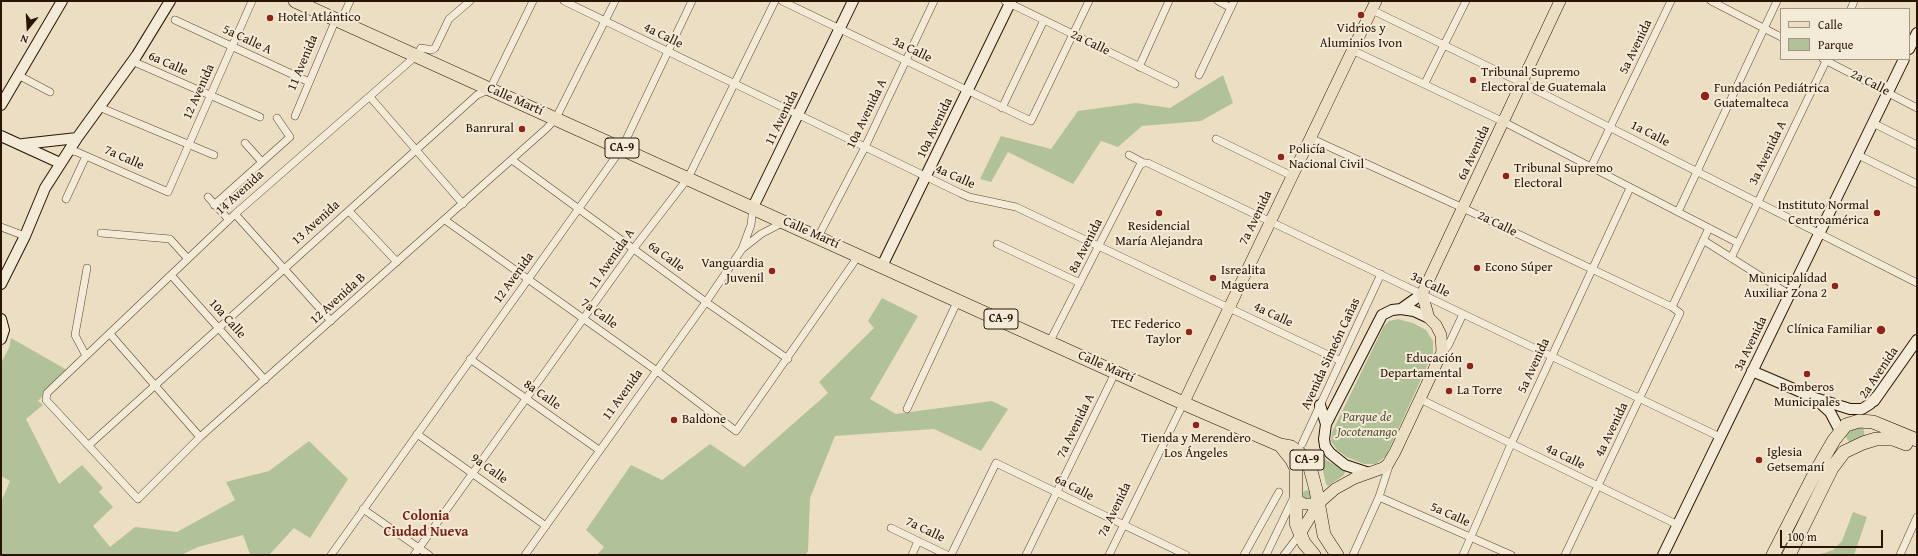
<!DOCTYPE html>
<html>
<head>
<meta charset="utf-8">
<style>
	body { margin:0 }
	#map { position:relative; width:1918px; height:556px; overflow:hidden; background:#ecdec3; font-family:"Gentium Book Plus",serif }
	canvas { display:block }
	.frame { position:absolute; inset:0; border:2px solid #291502; pointer-events:none }
	.legend { position:absolute; left:1780px; top:8px; width:130px; height:52px; box-sizing:border-box; background:#f3ead8; border:1px solid #a29582; margin:0; padding:5px 7px; list-style:none; font-size:12px; color:#291502 }
	.legend li { display:flex; align-items:center; gap:8px; height:20px }
	.legend b { width:20px; border:1px solid #a29582 }
	.north { position:absolute; left:8px; top:8px; width:40px; height:40px; -webkit-text-stroke:3px #f3ead8; paint-order:stroke; rotate:198deg; font-size:11px; font-weight:700; line-height:16px; text-align:center; color:#291502 }
	.north::after { content:''; display:block; margin:auto; width:14px; height:18px; background:#291502; clip-path:polygon(50% 0,100% 100%,50% 72%,0 100%) }
	.scale { position:absolute; left:1780px; top:530px; width:103px; height:18px; box-sizing:border-box; border:2px solid #291502; border-top:0; padding-left:5px; font-size:12px; line-height:14px; white-space:nowrap; color:#291502; -webkit-text-stroke:3px #f3ead8; paint-order:stroke }
</style>
</head>
<body>
<div id="map">
<canvas width="1918" height="556"></canvas>
<div class="frame"></div>
<ul class="legend">
<li><b style="height:5px;background:#ecdec3"></b>Calle</li>
<li><b style="height:11px;background:#b2c298"></b>Parque</li>
</ul>
<div class="north">N</div>
<div class="scale">100 m</div>
</div>
<script>
const ctx = document.querySelector('canvas').getContext('2d');
ctx.lineJoin = 'round';
function fillPath(path, color) { ctx.fillStyle = color; ctx.fill(path, 'evenodd'); }
const poly = rows => new Path2D(rows.map(r => 'M' + r).join(''));
function trace(path, color, width, dash) { ctx.strokeStyle = color; ctx.lineWidth = width; ctx.lineCap = dash ? 'butt' : 'round'; ctx.setLineDash(dash || []); ctx.stroke(path); }
function drawText(font, color, halo, rows, align = 'center') {
  ctx.font = font + ' "Gentium Book Plus",serif'; ctx.lineWidth = 4; ctx.setLineDash([]); ctx.textBaseline = 'middle'; ctx.strokeStyle = halo; ctx.fillStyle = color; for (const [text, x, y, turn = 0] of rows) {
    ctx.save(); ctx.translate(x, y); ctx.rotate((+turn || 0) * Math.PI / 180); ctx.textAlign = isNaN(turn) ? turn : align; if (halo) ctx.strokeText(text, 0, 0); ctx.fillText(text, 0, 0); ctx.restore();
  }
}
fillPath(poly([
	[1223,75,1233,103,1201,121,1142,126,1118,147,1101,141,1073,184,1008,152,991,182,980,179,1001,136,1051,149,1078,111,1136,103,1170,108],
	[882,298,918,316,870,399,896,414,992,401,1008,409,981,451,934,429,835,436,810,498,808,551,805,555,597,555,604,547,586,530,631,465,662,480,710,444,744,467,828,393,819,382,874,328,868,321],
	[1398,319,1413,323,1426,330,1433,341,1433,353,1386,456,1376,464,1364,464,1347,457,1337,450,1331,441,1332,432,1384,326,1389,321],
	[11,338,67,370,38,401,43,405,26,419,59,484,82,465,103,488,99,492,113,507,93,526,110,547,135,527,177,532,235,500,226,482,269,471,309,441,348,479,310,538,294,528,269,555,250,554,243,535,198,547,181,555,1,555,1,502,10,481,1,476,1,363,9,348],
	[1846,427,1863,427,1865,436,1850,443,1845,436],
	[1323,458,1345,471,1344,475,1328,486,1326,484,1320,459],
	[1306,490,1310,491,1312,498,1307,502,1300,495],
	[1853,512,1867,517,1854,555,1818,555,1833,550,1842,541]
]), '#b2c298');
const street = poly([
	[470,1,449,19,435,48,432,50,421,48,417,55,235,214,47,393,46,400,138,499,200,437,547,128,556,118,615,1],
	[564,1,960,193,969,197,1016,207,1341,361],
	[782,1,1031,121,1089,1],
	[1005,1,1175,84],
	[1218,1,1231,8],
	[1711,1,1781,37],
	[1851,9,1854,1],
	[1372,10,1522,83,1917,283],
	[175,20,309,82],
	[341,21,350,1],
	[1352,50,1504,122,1738,243],
	[1823,59,1917,108],
	[132,61,260,117],
	[1139,67,1169,1],
	[18,75,50,92],
	[1199,75,1234,1],
	[1425,83,1466,1],
	[370,97,463,204],
	[99,107,214,155],
	[1002,108,1044,20],
	[295,116,336,19],
	[1873,123,1917,145],
	[1310,138,1463,208,1672,307,1680,313,1565,555],
	[1216,139,1292,176],
	[245,143,262,162],
	[69,150,77,152,168,192,252,1],
	[1129,155,1144,163,1148,163,1720,437],
	[1858,155,1917,184],
	[512,160,706,302,788,359],
	[1591,167,1671,1],
	[208,197,229,220],
	[66,199,86,156],
	[214,205,290,137,277,118],
	[349,211,397,262],
	[1678,212,1777,1],
	[235,214,331,321],
	[445,220,657,371,736,431,859,255],
	[1,227,25,236],
	[101,233,170,239,188,259],
	[818,237,865,147,934,1],
	[1703,240,1790,295],
	[997,244,1080,283],
	[742,249,761,234,784,222],
	[1731,258,1827,59],
	[171,275,265,380],
	[1672,307,1709,228],
	[110,334,200,437],
	[1050,341,1140,165,1144,163],
	[1442,353,1448,346,1463,314],
	[86,356,75,335,87,268],
	[470,359,599,450],
	[1420,399,1678,525],
	[907,409,958,300],
	[417,434,546,526],
	[1302,444,1381,274],
	[89,445,477,95,490,89,533,1],
	[1379,497,1511,555],
	[363,509,429,555],
	[891,528,947,555],
	[331,555,622,148,692,1],
	[414,555,634,248,688,178,775,1],
	[525,555,706,302,742,249,751,225,753,207],
	[912,555,918,541],
	[951,555,996,463,1186,555],
	[1026,555,1116,371],
	[1109,555,1184,402],
	[1244,555,1279,492],
	[1266,555,1293,499],
	[1284,555,1300,534],
	[1353,555,1379,497,1390,463],
	[1463,555,1511,444,1630,188],
	[1900,555,1917,517]
]);
const secondary = poly([
	[1909,49,1917,33],
	[1,105,62,1],
	[1,136,60,163],
	[23,144,77,138],
	[753,207,853,1],
	[882,266,1011,1],
	[1,284,25,236,45,188,77,138,137,55,170,1],
	[1401,309,1422,294],
	[1,319,4,330,1,339],
	[1752,371,1815,398,1850,409,1862,409,1870,404,1877,396],
	[1818,401,1830,412,1840,431],
	[1874,401,1917,340],
	[1320,405,1326,424],
	[1369,473,1345,465,1330,453,1325,446,1324,439,1326,424,1382,315,1392,310,1401,309,1414,311,1429,318],
	[1663,555,1904,59]
]);
const primary = poly([
	[1184,402,1376,1],
	[1297,500,1304,504,1318,504],
	[1300,534,1318,504,1335,489,1355,478,1383,468,1388,464,1395,452,1442,352,1441,335,1436,325,1429,318,1422,294,1560,1]
]);
const highway = poly([
	[295,1,1192,407,1280,445,1291,447,1308,460,1316,490,1324,535,1337,555],
	[1280,445,1292,460,1296,468,1296,523,1304,543,1314,555],
	[1773,555,1816,471,1834,440,1846,425,1859,421,1873,422,1917,440],
	[1789,555,1832,468,1844,452,1863,443,1876,439,1893,439,1906,444]
]);
trace(street, '#5a4732', 8);
trace(secondary, '#291502', 12);
trace(primary, '#291502', 12);
trace(highway, '#291502', 14);
trace(street, '#f3ead8', 7);
trace(secondary, '#f3ead8', 10);
trace(primary, '#ecdec3', 11);
trace(highway, '#ecdec3', 13);
for (const [x, y, r, color] of [
	[1361,15,4,"#8f2418"],
	[270,18,4,"#8f2418"],
	[1473,80,4,"#8f2418"],
	[1705,96,5,"#8f2418"],
	[522,129,4,"#8f2418"],
	[1281,157,4,"#8f2418"],
	[1506,176,4,"#8f2418"],
	[1159,213,4,"#8f2418"],
	[1877,213,4,"#8f2418"],
	[1477,268,4,"#8f2418"],
	[772,271,4,"#8f2418"],
	[1213,278,4,"#8f2418"],
	[1835,286,4,"#8f2418"],
	[1881,330,5,"#8f2418"],
	[1189,332,4,"#8f2418"],
	[1470,366,4,"#8f2418"],
	[1807,374,4,"#8f2418"],
	[1449,391,4,"#8f2418"],
	[674,420,4,"#8f2418"],
	[1196,425,4,"#8f2418"],
	[1759,460,4,"#8f2418"]
]) { const dot = new Path2D(); dot.arc(x, y, r, 0, 2 * Math.PI); ctx.fillStyle = color; ctx.fill(dot); trace(dot, '#f3ead8', 1.5); }
for (const [x, y, w] of [
	[622,148,34],
	[1001,319,34],
	[1307,460,34]
]) { const box = new Path2D(); box.roundRect(x - w / 2, y - 10, w, 20, 3); ctx.fillStyle = '#f3ead8'; ctx.fill(box); trace(box, '#291502', 1); }
drawText('bold 12px', '#291502', null, [
	["CA-9",622,148],
	["CA-9",1001,319],
	["CA-9",1307,460]
]);
drawText('13px', '#291502', '#f3ead8', [
	["Hotel Atlántico",278,18],
	["Vidrios y",1361,29,"center"],
	["Aluminios Ivon",1361,44,"center"],
	["Tribunal Supremo",1481,73],
	["Electoral de Guatemala",1481,88],
	["Fundación Pediátrica",1714,89],
	["Guatemalteca",1714,104],
	["Banrural",514,129,"right"],
	["Policía",1289,150],
	["Nacional Civil",1289,165],
	["Tribunal Supremo",1514,169],
	["Electoral",1514,184],
	["Instituto Normal",1869,206,"right"],
	["Centroamérica",1869,221,"right"],
	["Residencial",1159,227,"center"],
	["María Alejandra",1159,242,"center"],
	["Vanguardia",764,264,"right"],
	["Juvenil",764,279,"right"],
	["Econo Súper",1485,268],
	["Isrealita",1221,271],
	["Maguera",1221,286],
	["Municipalidad",1827,279,"right"],
	["Auxiliar Zona 2",1827,294,"right"],
	["TEC Federico",1181,325,"right"],
	["Taylor",1181,340,"right"],
	["Clínica Familiar",1872,330,"right"],
	["Educación",1462,359,"right"],
	["Departamental",1462,374,"right"],
	["Bomberos",1807,388,"center"],
	["Municipales",1807,403,"center"],
	["La Torre",1457,391],
	["Baldone",682,420],
	["Tienda y Merendero",1196,439,"center"],
	["Los Ángeles",1196,454,"center"],
	["Iglesia",1767,453],
	["Getsemaní",1767,468]
], 'left');
drawText('13px', '#291502', '#f3ead8', [
	["4a Calle",663,36,26],
	["5a Calle A",247,40,25],
	["2a Calle",1090,43,26],
	["5a Avenida",1636,47,-64],
	["3a Calle",912,50,26],
	["11 Avenida",303,63,-67],
	["6a Calle",168,64,24],
	["2a Calle",1870,83,27],
	["12 Avenida",199,92,-66],
	["Calle Martí",515,100,24],
	["10a Avenida A",867,114,-64],
	["11 Avenida",782,118,-64],
	["10a Avenida",935,128,-64],
	["1a Calle",1650,134,27],
	["6a Avenida",1474,153,-65],
	["3a Avenida A",1768,153,-64],
	["7a Calle",124,158,24],
	["4a Calle",955,177,24],
	["14 Avenida",240,193,-42],
	["7a Avenida",1256,218,-64],
	["13 Avenida",316,223,-42],
	["2a Calle",1497,224,26],
	["Calle Martí",811,233,24],
	["8a Avenida",1086,246,-63],
	["6a Calle",666,257,37],
	["11 Avenida A",612,259,-55],
	["12 Avenida",514,278,-54],
	["3a Calle",1430,285,26],
	["12 Avenida B",338,299,-42],
	["7a Calle",599,314,36],
	["4a Calle",1273,315,25],
	["10a Calle",227,319,48],
	["3a Avenida",1751,344,-64],
	["Avenida Simeón Cañas",1331,354,-65],
	["5a Avenida",1534,366,-65],
	["Calle Martí",1106,367,24],
	["2a Avenida",1879,373,-56],
	["8a Calle",542,395,35],
	["11 Avenida",623,395,-54],
	["7a Avenida A",1076,426,-64],
	["4a Avenida",1612,430,-64],
	["4a Calle",1565,457,26],
	["9a Calle",489,469,36],
	["6a Calle",1074,488,27],
	["7a Avenida",1115,510,-64],
	["5a Calle",1450,515,24],
	["7a Calle",925,530,26]
]);
drawText('italic 13px', '#595236', '#f3ead8', [
	["Parque de",1367,418],
	["Jocotenango",1367,433]
]);
drawText('bold 14px', '#7a1f14', '#f3ead8', [
	["Colonia",426,516],
	["Ciudad Nueva",426,532]
]);
</script>
</body>
</html>
